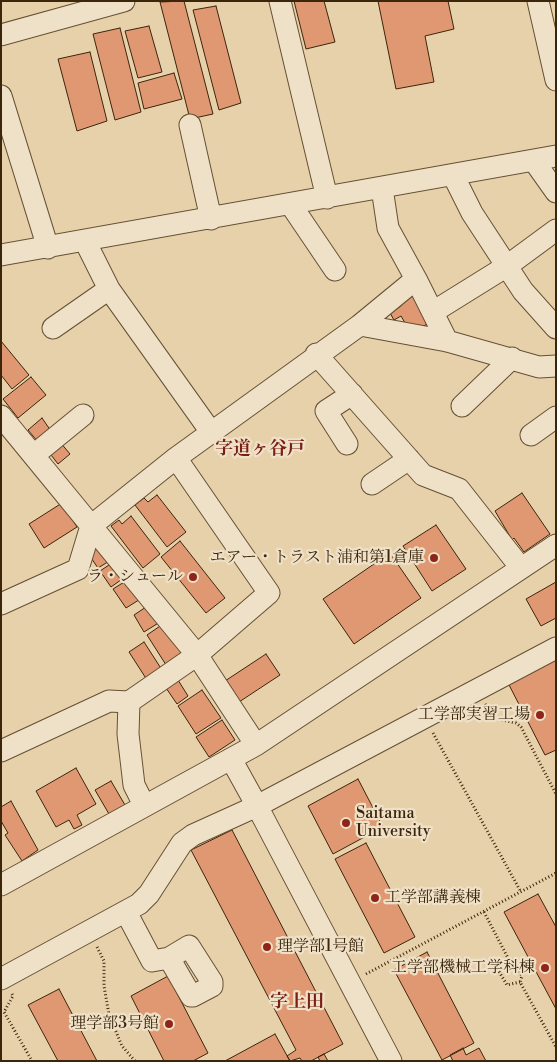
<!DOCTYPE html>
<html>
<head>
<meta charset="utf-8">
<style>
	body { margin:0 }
	#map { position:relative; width:557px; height:1062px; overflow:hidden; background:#e7d1ab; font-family:"Libre Bodoni",serif }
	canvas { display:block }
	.frame { position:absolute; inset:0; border:2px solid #3b250b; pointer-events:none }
</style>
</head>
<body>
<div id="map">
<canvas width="557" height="1062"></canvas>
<div class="frame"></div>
</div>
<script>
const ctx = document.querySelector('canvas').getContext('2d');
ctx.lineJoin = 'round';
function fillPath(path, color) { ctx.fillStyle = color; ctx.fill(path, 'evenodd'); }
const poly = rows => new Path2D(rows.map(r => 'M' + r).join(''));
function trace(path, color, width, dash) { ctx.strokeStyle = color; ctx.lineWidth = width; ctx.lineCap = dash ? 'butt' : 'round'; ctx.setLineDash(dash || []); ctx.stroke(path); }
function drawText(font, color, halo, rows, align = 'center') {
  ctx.font = font + ' "Libre Bodoni","Noto Serif JP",serif'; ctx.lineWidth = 4.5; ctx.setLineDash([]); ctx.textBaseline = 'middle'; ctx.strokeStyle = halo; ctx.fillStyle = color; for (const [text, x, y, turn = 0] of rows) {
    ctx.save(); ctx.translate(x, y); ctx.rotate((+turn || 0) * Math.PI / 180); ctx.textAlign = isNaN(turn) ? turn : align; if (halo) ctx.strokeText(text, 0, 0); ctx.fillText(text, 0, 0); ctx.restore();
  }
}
const building = poly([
	[184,1,213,114,190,119,160,2,184,1],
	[294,1,324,1,335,42,306,49,294,1],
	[378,1,448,1,454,29,425,36,434,82,396,89,378,1],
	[216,6,241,103,219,110,193,10,216,6],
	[149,26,162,72,138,78,125,31,149,26],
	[120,28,141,112,115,120,93,34,120,28],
	[90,52,107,121,77,131,58,59,90,52],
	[174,73,182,99,144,109,138,83,174,73],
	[416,294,432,321,417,330,408,328,401,316,394,320,390,313,401,306,399,303,416,294],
	[1,341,29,375,12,389,1,375,1,341],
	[31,377,46,395,18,418,3,399,31,377],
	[42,418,51,431,38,442,28,430,42,418],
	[60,442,70,454,58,464,48,451,60,442],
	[522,493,550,534,524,552,514,538,512,540,495,511,522,493],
	[157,495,186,532,167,547,135,505,144,498,148,502,157,495],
	[62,503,77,527,44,548,29,524,62,503],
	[131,516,160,554,143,568,111,526,119,520,122,524,131,516],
	[436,525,466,569,432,591,403,546,436,525],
	[180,541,225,598,206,613,161,557,180,541],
	[101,543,111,560,98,568,87,552,101,543],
	[390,553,421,598,354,644,323,599,390,553],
	[115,561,125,577,111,587,100,571,115,561],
	[129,579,142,598,126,608,113,589,129,579],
	[556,582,556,618,541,626,526,599,556,582],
	[149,605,160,622,144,632,134,615,149,605],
	[166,622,188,656,168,668,147,635,166,622],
	[144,642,164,673,149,683,129,652,144,642],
	[266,654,280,675,239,702,225,681,266,654],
	[556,655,556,750,545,755,507,681,556,655],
	[178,680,188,696,177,704,166,688,178,680],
	[202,690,221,718,196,734,178,706,202,690],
	[222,720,235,740,209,757,196,737,222,720],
	[76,768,96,804,77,815,82,825,74,829,69,820,56,827,36,791,76,768],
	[358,779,383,827,333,854,308,806,358,779],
	[111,781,125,805,109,814,95,790,111,781],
	[11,801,38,850,22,861,5,835,8,833,1,821,1,807,11,801],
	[232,830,343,1044,311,1061,302,1061,300,1058,290,1061,287,1056,296,1050,191,850,232,830],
	[366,843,415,937,384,953,335,859,366,843],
	[538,894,556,927,556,1009,504,912,538,894],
	[427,952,474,1043,442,1060,394,970,427,952],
	[168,976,208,1053,193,1061,164,1061,131,996,168,976],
	[59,989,97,1061,58,1061,28,1005,59,989],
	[275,1034,290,1061,225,1061,275,1034],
	[463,1048,466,1055,479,1048,486,1061,453,1061,450,1055,463,1048],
	[324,1054,328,1061,320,1061,318,1057,324,1054]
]);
fillPath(building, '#df9872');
trace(building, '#3b250b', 1);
const minor = poly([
	[280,1,327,198],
	[538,1,556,80],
	[1,35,124,1],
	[1,96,48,248],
	[190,125,211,219],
	[534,161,556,192],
	[453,175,472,213,523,291,556,328],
	[382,188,388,228,416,279,447,341],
	[291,205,335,270],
	[85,241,109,289,211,432],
	[1,255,556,156],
	[433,312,507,266,556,230],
	[360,325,416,279],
	[53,328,109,289],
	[316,354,423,475,459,489,521,568],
	[462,406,512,358],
	[1,416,197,655,256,745],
	[531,435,556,417],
	[347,444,326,411,352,394],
	[34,455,83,415],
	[176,458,360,325,447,341,539,367,556,366],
	[372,484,409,459],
	[1,604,78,569,91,526,176,458,269,593,197,655,129,702,109,701,1,751],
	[129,702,128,734,134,785,144,805],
	[231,759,257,806,556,648],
	[1,885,256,745,556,545],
	[126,912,152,961,169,958,189,946,212,982,212,986,193,996,191,996,169,958],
	[1,979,139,904,149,894,182,843,193,835,257,806,391,1061]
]);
trace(minor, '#665033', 23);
trace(poly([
	[485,704,494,718,516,723,521,727,556,794],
	[433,733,521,892],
	[484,912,508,958,513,960,522,976,520,982,556,1047],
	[97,947,104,961,104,986,109,1015,122,1046,135,1061],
	[508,958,498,970,507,985,520,982],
	[366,974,556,873],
	[12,994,13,996,4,1012,32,1061]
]), '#3b250b', 3, [1, 2.5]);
trace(minor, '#efe1c8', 21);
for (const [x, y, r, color] of [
	[434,558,5,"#8f2418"],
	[193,577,5,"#8f2418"],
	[540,715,5,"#8f2418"],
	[346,823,5,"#8f2418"],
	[375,898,5,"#8f2418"],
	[267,947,5,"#8f2418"],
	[545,968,5,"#8f2418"],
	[169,1024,5,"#8f2418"]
]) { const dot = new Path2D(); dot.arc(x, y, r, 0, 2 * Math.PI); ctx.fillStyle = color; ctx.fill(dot); trace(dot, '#efe1c8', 2); }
drawText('16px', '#3b250b', '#efe1c8', [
	["エアー・トラスト浦和第1倉庫",424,558],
	["ラ・シュール",183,577],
	["工学部実習工場",530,715],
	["Saitama",356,814,"left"],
	["University",356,832,"left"],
	["工学部講義棟",385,898,"left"],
	["理学部1号館",277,947,"left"],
	["工学部機械工学科棟",535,968],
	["理学部3号館",159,1024]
], 'right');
drawText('bold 18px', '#7a1f14', '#efe1c8', [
	["字道ヶ谷戸",260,450],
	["字上田",297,1003]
]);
</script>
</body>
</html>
